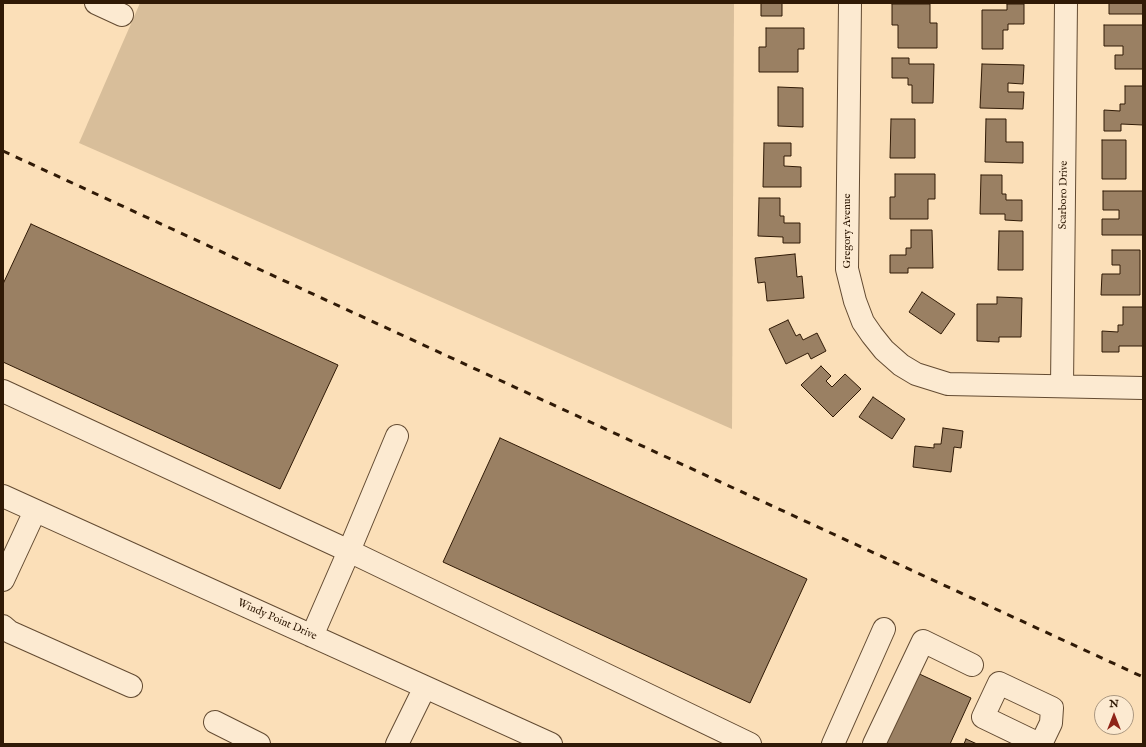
<!DOCTYPE html>
<html>
<head>
<meta charset="utf-8">
<style>
	body { margin:0 }
	#map { position:relative; width:1146px; height:747px; overflow:hidden; background:#fbdfb8; font-family:"IM FELL English",serif }
	canvas { display:block }
	.frame { position:absolute; inset:0; border:4px solid #301a06; pointer-events:none }
	.north { position:absolute; left:1094px; top:695px; width:40px; height:40px; box-sizing:border-box; background:#fcead1; border:1px solid #aa9780; border-radius:50%; rotate:0deg; font-size:11px; font-weight:700; line-height:16px; text-align:center; color:#301a06 }
	.north::after { content:''; display:block; margin:auto; width:14px; height:18px; background:#8f2418; clip-path:polygon(50% 0,100% 100%,50% 72%,0 100%) }
</style>
</head>
<body>
<div id="map">
<canvas width="1146" height="747"></canvas>
<div class="frame"></div>
<div class="north">N</div>
</div>
<script>
const ctx = document.querySelector('canvas').getContext('2d');
ctx.lineJoin = 'round';
function fillPath(path, color) { ctx.fillStyle = color; ctx.fill(path, 'evenodd'); }
const poly = rows => new Path2D(rows.map(r => 'M' + r).join(''));
function trace(path, color, width, dash) { ctx.strokeStyle = color; ctx.lineWidth = width; ctx.lineCap = dash ? 'butt' : 'round'; ctx.setLineDash(dash || []); ctx.stroke(path); }
function drawText(font, color, halo, rows, align = 'center') {
  ctx.font = font + ' "IM FELL English",serif'; ctx.lineWidth = 3.5; ctx.setLineDash([]); ctx.textBaseline = 'middle'; ctx.strokeStyle = halo; ctx.fillStyle = color; for (const [text, x, y, turn = 0] of rows) {
    ctx.save(); ctx.translate(x, y); ctx.rotate((+turn || 0) * Math.PI / 180); ctx.textAlign = isNaN(turn) ? turn : align; if (halo) ctx.strokeText(text, 0, 0); ctx.fillText(text, 0, 0); ctx.restore();
  }
}
fillPath(poly([
	[140,3,734,3,732,429,79,143]
]), '#d8be9a');
const building = poly([
	[761,3,782,3,782,16,761,16,761,3],
	[1109,3,1143,3,1143,14,1109,14,1109,3],
	[892,4,930,4,930,23,937,23,937,48,898,48,898,25,892,25,892,4],
	[1007,4,1024,4,1024,24,1008,24,1008,30,1003,30,1003,49,982,49,982,10,1007,10,1007,4],
	[1104,25,1143,25,1143,69,1115,69,1115,55,1123,55,1123,46,1104,46,1104,25],
	[766,28,804,28,804,49,798,49,798,72,759,72,759,47,766,47,766,28],
	[892,58,909,58,909,64,934,64,933,103,912,103,912,85,908,85,908,78,892,78,892,58],
	[982,64,1024,65,1023,84,1008,83,1008,92,1024,92,1023,109,980,108,982,64],
	[1125,86,1143,86,1143,125,1121,124,1121,131,1104,131,1104,110,1120,111,1120,104,1125,104,1125,86],
	[778,87,803,88,803,127,778,126,778,87],
	[891,119,915,119,915,158,890,158,891,119],
	[986,119,1006,119,1006,142,1023,142,1023,163,985,162,986,119],
	[1102,140,1126,140,1126,179,1102,179,1102,140],
	[764,143,791,143,791,156,784,156,784,166,801,167,801,187,763,187,764,143],
	[895,174,935,174,935,199,928,199,928,219,890,219,890,197,895,197,895,174],
	[981,175,1002,175,1002,194,1006,194,1006,200,1022,200,1022,221,1005,220,1005,214,980,214,981,175],
	[1103,191,1143,191,1143,235,1102,235,1102,219,1119,219,1119,210,1103,210,1103,191],
	[759,198,780,198,780,216,784,216,784,223,800,223,800,243,783,243,783,237,758,236,759,198],
	[31,224,338,365,280,489,3,362,3,284,31,224],
	[911,230,932,230,933,268,908,268,908,273,890,273,890,255,906,255,906,248,911,248,911,230],
	[999,231,1023,231,1023,270,998,270,999,231],
	[1112,250,1140,250,1140,295,1101,295,1102,274,1120,274,1120,265,1112,265,1112,250],
	[795,254,797,277,802,276,804,298,767,301,765,282,758,283,755,258,795,254],
	[922,292,955,314,941,334,909,312,922,292],
	[997,297,1022,298,1021,337,999,337,999,342,977,341,977,304,997,304,997,297],
	[1123,307,1143,307,1143,346,1119,346,1119,352,1102,352,1102,331,1118,332,1118,325,1123,325,1123,307],
	[788,320,796,336,800,334,803,340,817,333,826,351,811,359,808,353,786,364,769,329,788,320],
	[821,366,831,376,826,381,832,387,845,374,861,389,833,417,801,385,821,366],
	[873,397,905,419,892,439,859,417,873,397],
	[943,428,963,431,961,448,954,447,951,472,913,467,915,446,934,448,934,444,941,444,943,428],
	[500,438,807,579,750,703,443,562,500,438],
	[913,671,971,698,950,744,880,744,913,671],
	[966,739,977,744,964,744,966,739]
]);
fillPath(building, '#9a8063');
trace(building, '#301a06', 1);
const minor = poly([
	[96,3,122,15],
	[850,3,847,269,855,301,863,322,872,335,884,350,901,365,916,374,948,384,1143,388],
	[1062,386,1066,3],
	[3,391,349,551,397,436],
	[3,496,551,744],
	[3,580,35,511],
	[3,626,10,632,131,686],
	[312,636,349,551,750,744],
	[215,722,259,744],
	[397,744,425,687],
	[833,744,884,629],
	[874,744,923,641,972,665],
	[1039,744,983,717,999,683,1052,708,1051,723,1041,744]
]);
trace(minor, '#634b32', 24);
trace(minor, '#fcead1', 22);
trace(poly([
	[3,151,1143,677]
]), '#301a06', 3, [7, 7]);
drawText('11px', '#301a06', '#fcead1', [
	["Scarboro Drive",1064,195,-89],
	["Gregory Avenue",848,231,-90],
	["Windy Point Drive",277,620,24]
]);
</script>
</body>
</html>
